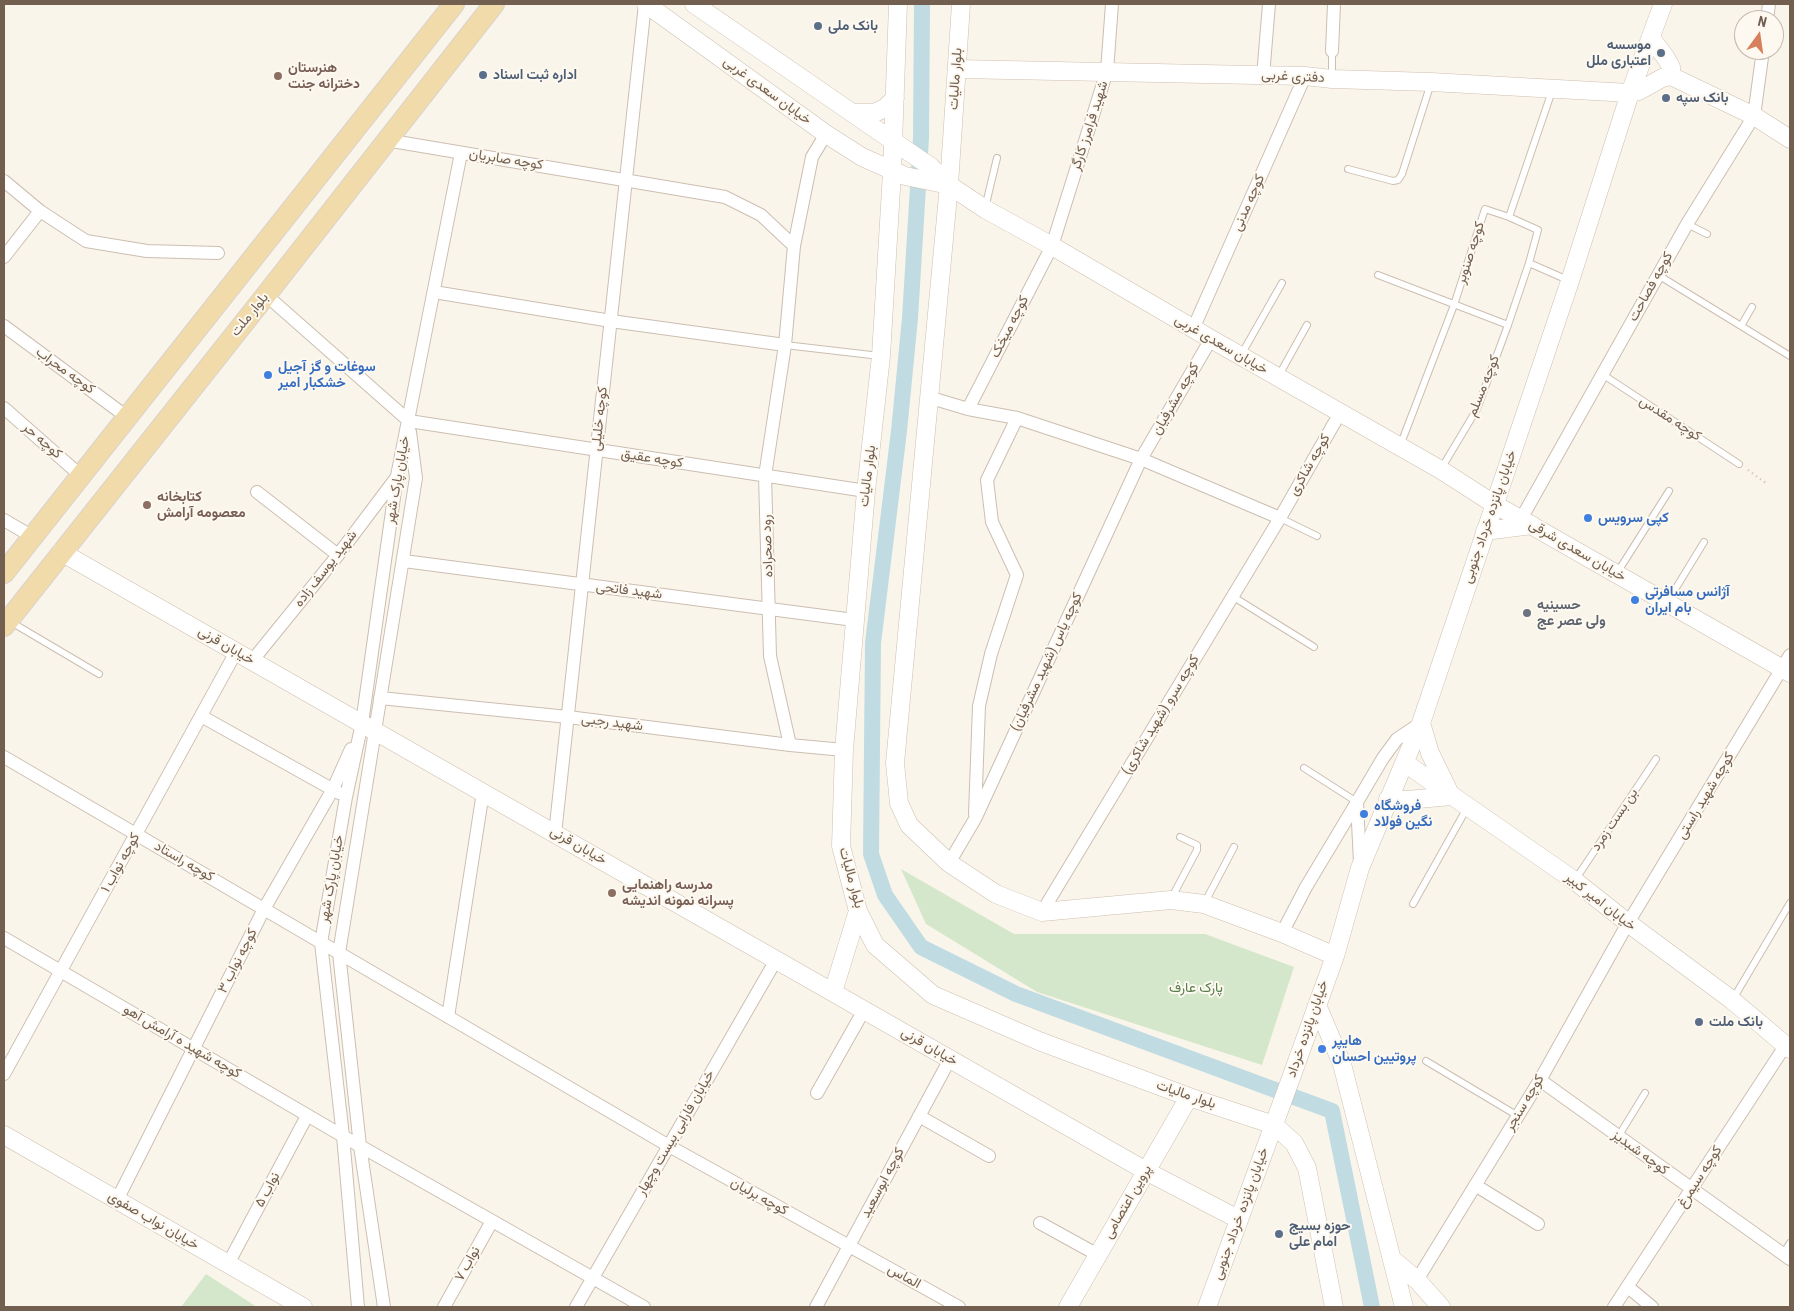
<!DOCTYPE html>
<html>
<head>
<meta charset="utf-8">
<style>
	body { margin:0 }
	#map { position:relative; width:1794px; height:1311px; overflow:hidden; background:#faf5ea; font-family:"Roboto Condensed",sans-serif }
	canvas { display:block }
	.frame { position:absolute; inset:0; border:5px solid #735f50; pointer-events:none }
	.north { position:absolute; left:1734px; top:10px; width:50px; height:50px; box-sizing:border-box; background:#fdf9f0; border:1px solid #c6bbb0; border-radius:50%; rotate:14deg; font-size:14px; font-weight:700; line-height:20px; text-align:center; color:#735f50 }
	.north::after { content:''; display:block; margin:auto; width:18px; height:22px; background:#d6805e; clip-path:polygon(50% 0,100% 100%,50% 72%,0 100%) }
</style>
</head>
<body>
<div id="map">
<canvas width="1794" height="1311"></canvas>
<div class="frame"></div>
<div class="north">N</div>
</div>
<script>
const ctx = document.querySelector('canvas').getContext('2d');
ctx.lineJoin = 'round';
function fillPath(path, color) { ctx.fillStyle = color; ctx.fill(path, 'evenodd'); }
const poly = rows => new Path2D(rows.map(r => 'M' + r).join(''));
function trace(path, color, width, dash) { ctx.strokeStyle = color; ctx.lineWidth = width; ctx.lineCap = dash ? 'butt' : 'round'; ctx.setLineDash(dash || []); ctx.stroke(path); }
function drawText(font, color, halo, rows, align = 'center') {
  ctx.font = font + ' "Roboto Condensed",Vazirmatn,sans-serif'; ctx.lineWidth = 4; ctx.setLineDash([]); ctx.textBaseline = 'middle'; ctx.strokeStyle = halo; ctx.fillStyle = color; for (const [text, x, y, turn = 0] of rows) {
    ctx.save(); ctx.translate(x, y); ctx.rotate((+turn || 0) * Math.PI / 180); ctx.textAlign = isNaN(turn) ? turn : align; if (halo) ctx.strokeText(text, 0, 0); ctx.fillText(text, 0, 0); ctx.restore();
  }
}
fillPath(poly([
	[901,869,1014,934,1205,934,1294,967,1262,1065,1037,992,926,924],
	[206,1274,257,1307,181,1307]
]), '#d4e7ca');
trace(poly([
	[922,4,921,138,910,318,899,431,873,643,871,854,885,895,921,947,1016,994,1332,1111,1372,1307]
]), '#c0dbe2', 16);
const lane = poly([
	[1332,77,1332,51],
	[1348,169,1393,181,1398,180,1402,174,1431,83],
	[985,208,997,158],
	[1687,224,1707,234],
	[1529,263,1570,281],
	[1378,275,1508,325,1529,263,1538,230,1509,217],
	[1658,275,1790,356],
	[1741,326,1752,307],
	[785,345,880,356],
	[1241,355,1282,283],
	[1602,374,1739,464],
	[1278,377,1307,325],
	[1400,446,1454,305,1485,209,1509,217,1552,91],
	[1441,469,1477,409,1508,325],
	[1280,518,1317,536],
	[1617,573,1669,491],
	[1232,596,1314,647],
	[1668,601,1704,542],
	[11,622,99,674],
	[1304,768,1357,802],
	[1575,880,1656,759],
	[1171,899,1197,850,1197,845,1180,837],
	[1204,904,1234,847],
	[1413,904,1467,808],
	[1733,999,1790,903],
	[1426,1061,1518,1116],
	[1618,1137,1645,1093],
	[1783,1254,1790,1243]
]);
const street = poly([
	[1767,20,1769,4],
	[1332,51,1334,4],
	[1263,76,1269,4],
	[386,140,725,197,761,215,794,246],
	[4,181,40,211,86,241,147,251,218,253],
	[4,257,40,211],
	[434,292,611,321,785,345,794,246,812,157,826,134],
	[266,295,409,421],
	[4,326,127,417],
	[1193,329,1305,76],
	[785,345,765,476,770,656,790,745],
	[928,397,968,409,1017,418,1141,459,1280,518],
	[4,408,80,475],
	[968,409,1052,246,1107,71,1112,4],
	[409,421,866,491],
	[257,492,338,555],
	[1521,519,1687,224,1754,116,1763,50],
	[4,520,33,537],
	[404,561,854,620],
	[252,661,338,555,396,478],
	[380,698,568,717,790,745,844,750],
	[201,716,339,793],
	[4,757,669,1146,959,1307],
	[1357,802,1383,758,1397,739,1421,723],
	[975,814,979,706,991,654,1017,575,992,522,987,480,1017,418],
	[555,834,645,4],
	[949,863,975,819,1141,459,1211,339],
	[1042,912,1280,518,1340,413],
	[1282,933,1306,887,1357,802,1360,863],
	[4,938,360,1146,644,1307],
	[448,1017,483,792],
	[4,1074,236,652],
	[1540,1080,1790,1259],
	[817,1093,864,1010],
	[919,1116,989,1156],
	[1475,1185,1538,1224],
	[117,1200,264,909,333,789,351,749],
	[1040,1223,1098,1255],
	[228,1264,307,1116],
	[1417,1280,1540,1080,1628,923,1790,655],
	[1628,1287,1652,1307],
	[358,1307,343,1136,321,943,346,797,362,723,397,476,461,153],
	[384,1307,360,1146,339,953,416,478,410,432],
	[444,1307,492,1221],
	[576,1307,776,960],
	[816,1307,950,1059],
	[1614,1307,1785,1046]
]);
const secondary = poly([
	[646,4,826,134,862,157,905,176,949,185],
	[694,4,893,141,931,167,949,185,985,209,1052,246,1211,339,1441,470,1494,504,1790,673],
	[898,4,892,172,881,356,866,491,844,750,841,846,858,911,875,945,933,995,1039,1041,1189,1097,1274,1125,1294,1143,1307,1168,1334,1307],
	[961,4,949,185,895,763,899,803,909,825,949,863,996,894,1042,912,1171,900,1204,904,1282,933,1335,956],
	[1651,38,1666,58,1671,67,1671,76,1754,116,1790,139],
	[957,69,1305,76,1332,79,1431,82,1630,93,1639,91,1662,78,1671,76],
	[854,113,874,113,885,108,895,98],
	[1485,531,1532,525],
	[61,552,1146,1171,1238,1219],
	[1405,763,1575,881,1628,923,1732,1000,1790,1049],
	[1388,799,1408,800,1451,796,1430,753,1421,723],
	[833,992,858,911],
	[1317,1005,1342,1064,1404,1307],
	[4,1135,303,1307],
	[1393,1260,1417,1280,1441,1307],
	[1068,1307,1189,1097],
	[1207,1307,1291,1078,1335,956,1360,868,1421,723,1570,281,1630,93,1663,4]
]);
const primary = poly([
	[4,573,454,4],
	[4,626,266,295,494,4]
]);
trace(lane, '#ccbeb1', 8);
trace(street, '#ccbeb1', 14);
trace(secondary, '#cebfaf', 19);
trace(primary, '#d8d2ce', 22);
trace(poly([
	[1748,470,1767,484]
]), '#d2bba8', 2.5, [1, 4]);
trace(lane, '#fff', 6);
trace(street, '#fff', 12);
trace(secondary, '#fff', 18);
trace(primary, '#f1dbaa', 20);
for (const [x, y, r, color] of [
	[818,26,5,"#5c6f8a"],
	[1661,53,5,"#5c6f8a"],
	[483,75,5,"#5c6f8a"],
	[278,76,5,"#8d6e63"],
	[1666,98,5,"#5c6f8a"],
	[268,375,5,"#3f7fe0"],
	[147,505,5,"#8d6e63"],
	[1588,518,5,"#3f7fe0"],
	[1635,600,5,"#3f7fe0"],
	[1527,613,5,"#6b7280"],
	[1364,814,5,"#3f7fe0"],
	[612,893,5,"#8d6e63"],
	[1699,1022,5,"#5c6f8a"],
	[1322,1049,5,"#3f7fe0"],
	[1279,1234,5,"#5c6f8a"]
]) { const dot = new Path2D(); dot.arc(x, y, r, 0, 2 * Math.PI); ctx.fillStyle = color; ctx.fill(dot); trace(dot, '#fdf9f0', 2); }
drawText('bold 14px', '#4e5e75', '#fdf9f0', [
	["بانک ملی",828,26],
	["موسسه",1651,45,"right"],
	["اعتباری ملل",1651,61,"right"],
	["اداره ثبت اسناد",493,75],
	["بانک سپه",1676,98],
	["بانک ملت",1709,1022],
	["حوزه بسیج",1289,1226],
	["امام علی",1289,1242]
], 'left');
drawText('bold 14px', '#785e54', '#fdf9f0', [
	["هنرستان",288,68],
	["دخترانه جنت",288,84],
	["کتابخانه",157,497],
	["معصومه آرامش",157,513],
	["مدرسه راهنمایی",622,885],
	["پسرانه نمونه اندیشه",622,901]
], 'left');
drawText('14px', '#735f50', '#fdf9f0', [
	["دفتری غربی",1293,77,3],
	["بلوار مالیات",956,79,-86],
	["خیابان سعدی غربی",767,91,36],
	["شهید فرامرز کارگر",1090,126,-72],
	["کوچه صابریان",506,160,9],
	["کوچه مدنی",1249,203,-66],
	["کوچه صنوبر",1471,253,-72],
	["کوچه فصاحت",1651,287,-61],
	["بلوار ملت",250,315,-51],
	["کوچه میخک",1010,327,-63],
	["خیابان سعدی غربی",1221,345,30],
	["کوچه محراب",65,371,36],
	["کوچه مسلم",1484,386,-68],
	["کوچه مشرفیان",1176,399,-60],
	["کوچه خلیلی",600,419,-84],
	["کوچه مقدس",1670,419,33],
	["کوچه حر",42,441,41],
	["کوچه عقیق",652,459,9],
	["کوچه شاکری",1310,465,-60],
	["بلوار مالیات",868,476,-83],
	["خیابان پارک شهر",398,480,-80],
	["خیابان پانزده خرداد جنوبی",1490,517,-71],
	["رود صحراده",768,546,-92],
	["خیابان سعدی شرقی",1577,551,30],
	["شهید یوسف زاده",326,569,-52],
	["شهید فاتحی",629,591,7],
	["خیابان قرنی",226,646,30],
	["کوچه یاس (شهید مشرفیان)",1047,662,-65],
	["کوچه سرو (شهید شاکری)",1161,715,-59],
	["شهید رجبی",612,723,7],
	["کوچه شهید راستی",1706,796,-59],
	["بن بست زمرد",1615,820,-56],
	["خیابان قرنی",578,846,30],
	["کوچه راستاد",184,862,30],
	["کوچه نواب ۱",121,863,-61],
	["بلوار مالیات",851,878,75],
	["خیابان پارک شهر",332,879,-80],
	["خیابان امیر کبیر",1600,902,38],
	["کوچه نواب ۳",238,961,-63],
	["خیابان پانزده خرداد",1308,1029,-71],
	["کوچه شهید ه آرامش آهو",182,1042,30],
	["خیابان قرنی",929,1047,30],
	["بلوار مالیات",1186,1095,19],
	["کوچه سنجر",1525,1103,-59],
	["خیابان فارابی بیست وچهار",676,1133,-60],
	["کوچه شبدیز",1640,1153,36],
	["کوچه سیمرغ",1700,1177,-57],
	["کوچه ابوسعید",883,1183,-62],
	["نواب ۵",268,1190,-62],
	["کوچه برلیان",759,1197,29],
	["پروین اعتصامی",1128,1202,-60],
	["خیابان پانزده خرداد جنوبی",1241,1214,-70],
	["خیابان نواب صفوی",153,1221,30],
	["نواب ۷",468,1264,-61],
	["الماس",904,1277,29]
]);
drawText('bold 14px', '#366cbe', '#fdf9f0', [
	["سوغات و گز آجیل",278,367],
	["خشکبار امیر",278,383],
	["کپی سرویس",1598,518],
	["آژانس مسافرتی",1645,592],
	["بام ایران",1645,608],
	["فروشگاه",1374,806],
	["نگین فولاد",1374,822],
	["هایپر",1332,1041],
	["پروتیین احسان",1332,1057]
], 'left');
drawText('bold 14px', '#5b616d', '#fdf9f0', [
	["حسینیه",1537,605],
	["ولی عصر عج",1537,621]
], 'left');
drawText('14px', '#577c4c', '#fdf9f0', [
	["پارک عارف",1196,988]
]);
</script>
</body>
</html>
